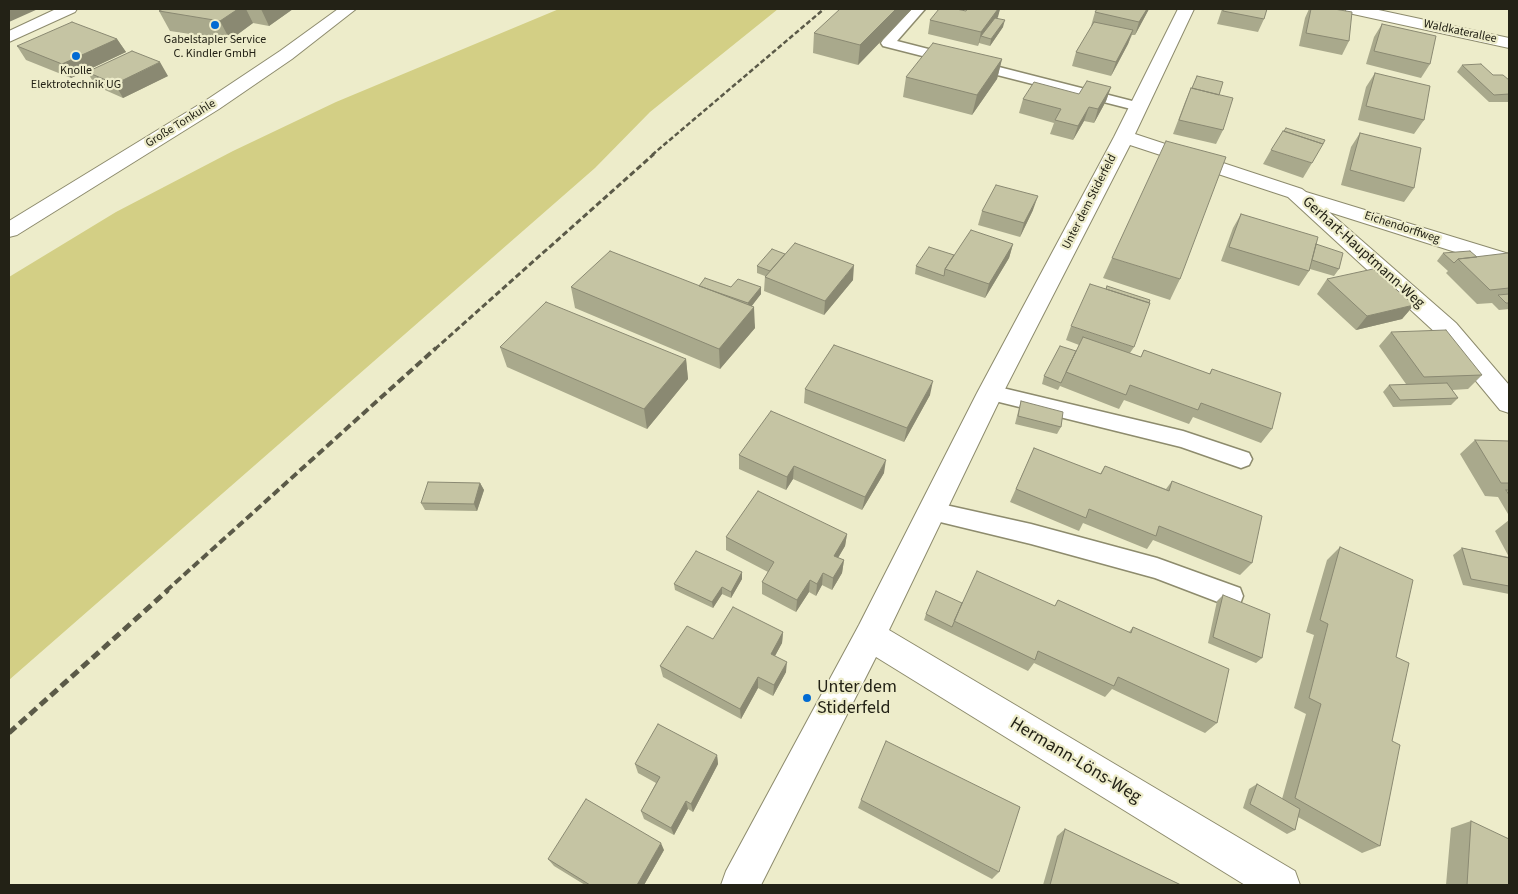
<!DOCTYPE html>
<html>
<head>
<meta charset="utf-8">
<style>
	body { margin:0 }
	#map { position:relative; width:1518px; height:894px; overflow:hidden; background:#edecca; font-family:"Source Sans 3",sans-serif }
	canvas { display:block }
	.frame { position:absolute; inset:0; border:10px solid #232216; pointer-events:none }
</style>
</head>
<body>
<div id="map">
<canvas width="1518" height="894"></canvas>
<div class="frame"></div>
</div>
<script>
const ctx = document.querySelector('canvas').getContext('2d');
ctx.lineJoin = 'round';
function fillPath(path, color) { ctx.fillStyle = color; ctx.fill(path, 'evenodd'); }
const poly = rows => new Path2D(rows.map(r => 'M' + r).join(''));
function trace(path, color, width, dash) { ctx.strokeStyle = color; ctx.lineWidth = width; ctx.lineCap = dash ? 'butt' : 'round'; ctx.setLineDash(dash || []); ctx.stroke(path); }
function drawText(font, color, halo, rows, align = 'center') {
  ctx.font = font + ' "Source Sans 3",sans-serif'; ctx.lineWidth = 4.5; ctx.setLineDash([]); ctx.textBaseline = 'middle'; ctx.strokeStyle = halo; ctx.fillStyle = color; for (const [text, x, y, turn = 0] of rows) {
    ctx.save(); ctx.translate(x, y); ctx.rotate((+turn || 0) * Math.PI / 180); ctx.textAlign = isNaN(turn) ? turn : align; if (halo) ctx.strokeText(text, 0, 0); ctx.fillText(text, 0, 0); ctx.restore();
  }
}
fillPath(poly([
	[559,9,778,9,650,112,595,168,9,680,9,277,116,212,233,151,336,102]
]), '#d3cf85');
const lane = poly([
	[912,9,925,9,897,41,1144,104,1146,107,1144,110,1139,111,883,46,881,43,883,40,912,9],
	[990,385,1183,431,1249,453,1252,459,1249,465,1241,468,1181,447,983,398,980,393,983,388,990,385],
	[932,502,1031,524,1157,558,1240,588,1243,596,1240,604,1231,607,1155,578,1031,544,932,520,924,518,921,511,924,504,932,502]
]);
const street = poly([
	[56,9,77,9,75,12,9,42,9,31,56,9],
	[338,9,356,9,292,59,219,109,17,235,9,237,9,221,205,101,280,51,338,9],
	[1178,9,1194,9,1135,134,1302,189,1306,192,1509,254,1509,269,1329,212,1456,323,1509,385,1509,413,1500,410,1438,335,1288,197,1130,145,1003,393,889,630,1295,871,1300,885,1245,885,876,657,761,885,721,885,726,871,859,625,977,393,1114,137,1178,9],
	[1345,9,1374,9,1509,38,1509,48,1353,14,1347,12,1345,9]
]);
trace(lane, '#8d8b6d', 3);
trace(street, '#8d8b6d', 2);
fillPath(lane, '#fff');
fillPath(street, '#fff');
trace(poly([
	[652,155,824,9]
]), '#5b5a48', 2.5, [5, 2.5]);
trace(poly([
	[435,349,654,154]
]), '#5b5a48', 3, [6, 3]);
trace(poly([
	[166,591,436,348]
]), '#5b5a48', 4, [8, 4]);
trace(poly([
	[9,733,168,590]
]), '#5b5a48', 5, [9, 5]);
fillPath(poly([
	[163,9,293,9,269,26,253,23,230,40,170,31,159,11],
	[912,9,858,65,813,53,814,33],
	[967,9,1000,9,997,18,1003,27,990,46,979,43,978,46,928,34,930,20,966,11],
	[1149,9,1135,35,1132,35,1128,44,1111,76,1072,66,1076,52,1092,26,1091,26,1095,12],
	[1222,9,1267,9,1264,19,1258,32,1217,24],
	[1309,9,1334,9,1349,41,1342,55,1299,46,1305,18],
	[1382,24,1430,64,1421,78,1366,64,1374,37],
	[117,39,126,52,71,78,26,60,17,46],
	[1002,59,997,79,972,115,903,97,906,77],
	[1462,65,1509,80,1509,102,1489,102,1457,72],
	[87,72,168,76,123,98,96,86],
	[1375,73,1424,120,1414,134,1358,120,1366,87],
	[1197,76,1219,95,1223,130,1216,144,1173,134,1185,102,1191,88,1192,88],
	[1111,87,1106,101,1094,123,1084,121,1073,140,1050,134,1054,123,1019,113,1023,99,1079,94],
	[1360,133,1414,188,1404,202,1341,185,1351,147],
	[1271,150,1312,163,1303,178,1263,164],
	[1033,210,1020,237,978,225,982,211],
	[1241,214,1316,244,1339,269,1334,276,1310,269,1309,271,1299,286,1221,261,1233,228],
	[1013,244,1009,258,985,298,915,274,916,266,954,255],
	[1443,253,1477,257,1509,254,1509,309,1499,310,1492,303,1477,304,1446,273,1448,271,1437,261],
	[1112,258,1180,279,1170,300,1103,278],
	[757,266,853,280,824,315,764,291,765,276,757,273],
	[1327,279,1414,305,1402,319,1356,330,1317,294],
	[699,286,731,287,761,287,761,294,751,306,755,328,720,369,575,308,571,287],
	[1071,326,1134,347,1130,353,1141,357,1144,350,1209,374,1212,369,1272,429,1261,443,1193,417,1189,424,1124,400,1119,409,1060,386,1062,382,1058,390,1042,384,1044,376,1076,351,1079,345,1066,340],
	[1391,332,1482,375,1468,389,1452,390,1458,398,1451,405,1393,407,1383,392,1389,385,1406,384,1379,346],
	[500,347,686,359,688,379,647,429,507,367],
	[805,389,930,395,904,442,804,403],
	[1021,401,1061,427,1057,434,1015,424,1019,408],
	[1475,440,1509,441,1509,514,1508,514,1498,497,1485,496,1460,454],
	[1034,448,1100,474,1105,466,1166,489,1172,481,1252,563,1240,575,1153,540,1147,549,1083,523,1079,531,1010,502],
	[739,455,884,473,862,510,793,479,786,490,739,469],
	[480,483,484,490,477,511,425,510,421,503],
	[1509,520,1509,594,1463,585,1453,555,1462,548,1509,557,1495,531],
	[847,534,845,546,838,558,844,560,842,573,832,590,822,585,816,596,809,592,796,612,762,594,762,582,768,572,726,550,726,537],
	[1340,547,1396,657,1392,741,1380,846,1362,853,1298,817,1295,830,1287,834,1243,808,1249,789,1257,784,1282,799,1306,714,1294,708,1314,635,1306,632,1327,560],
	[742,572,742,579,731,598,722,594,713,608,675,590,674,584],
	[1223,595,1262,658,1256,663,1208,643,1217,601],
	[1058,600,1129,632,1133,627,1217,723,1205,733,1112,689,1105,697,1034,663,1028,671,924,620,926,614,962,603,1055,606],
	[783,632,782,643,775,656,786,672,773,696,758,688,741,719,663,677,660,666,713,639],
	[717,755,718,764,693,812,688,809,674,835,644,819,641,811,656,783,638,773,635,764],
	[861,800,999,872,992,879,858,808],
	[1471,821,1509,885,1446,885,1451,828],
	[1065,829,1181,885,1043,885,1057,836],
	[664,850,644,885,585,885,554,866,548,859]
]), '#a9a98c');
fillPath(poly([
	[9,9,38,9,9,22],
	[238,9,246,9,253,23,230,40,220,21],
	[261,9,293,9,269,26],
	[896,9,912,9,858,65,860,45],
	[998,9,1000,9,998,17,984,37,981,36,979,43,978,46,981,32],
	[1147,9,1149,9,1135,35,1139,22],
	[1005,20,1003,27,990,46,991,39],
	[1133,30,1128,44,1111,76,1116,62],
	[117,39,126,52,71,78,62,64],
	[1002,59,997,79,972,115,977,95],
	[160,62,168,76,123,98,115,84],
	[1111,87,1106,101,1094,123,1098,109],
	[1089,107,1084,121,1073,140,1078,126],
	[1038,196,1033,210,1020,237,1024,223],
	[1013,244,1009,258,985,298,989,284],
	[854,265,853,280,824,315,825,301],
	[761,287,761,294,748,311,748,303],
	[1414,305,1402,319,1356,330,1367,316],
	[754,307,755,328,720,369,719,349],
	[686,359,688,379,647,429,644,409],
	[933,381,930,395,904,442,907,428],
	[886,460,884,473,862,510,865,497],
	[794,466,793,479,786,490,787,477],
	[480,483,484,490,477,511,474,504],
	[847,534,845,546,832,568,834,556],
	[844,560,842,573,832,590,833,578],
	[742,572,742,579,731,598,731,592],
	[823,573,822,585,816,596,817,584],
	[810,580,809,592,796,612,797,600],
	[722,587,722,594,713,608,712,602],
	[783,632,782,643,770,665,771,654],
	[787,662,786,672,773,696,774,685],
	[758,677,758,688,741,719,740,709],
	[717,755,718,764,693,812,691,804],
	[686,801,688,809,674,835,671,828],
	[661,843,664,850,644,885,637,885]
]), '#8a8972');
const building = poly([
	[163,9,238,9,220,21,159,11,163,9],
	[840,9,896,9,860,45,814,33,840,9],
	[939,9,956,9,966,11,967,9,998,9,981,32,930,20,939,9],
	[1097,9,1147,9,1139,22,1095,12,1097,9],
	[1223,9,1267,9,1264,19,1223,11,1223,9],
	[1311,9,1334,9,1352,12,1349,41,1306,33,1311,9],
	[995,18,1005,20,991,39,981,36,995,18],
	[72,22,117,39,62,64,17,46,72,22],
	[1094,22,1133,30,1116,62,1076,52,1094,22],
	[1382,24,1436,36,1430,64,1374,51,1382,24],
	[933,43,1002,59,977,95,906,77,933,43],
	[132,51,160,62,115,84,87,72,132,51],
	[1481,64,1493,75,1503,75,1509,80,1509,94,1494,95,1462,65,1481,64],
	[1375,73,1430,86,1424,120,1366,106,1375,73],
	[1197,76,1223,82,1219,95,1192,88,1197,76],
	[1087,81,1111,87,1098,109,1089,107,1078,126,1055,120,1061,109,1023,99,1034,82,1079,94,1087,81],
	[1191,88,1233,98,1223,130,1179,120,1191,88],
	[1286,128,1325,140,1323,144,1284,131,1286,128],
	[1283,131,1323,144,1312,163,1271,150,1283,131],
	[1360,133,1421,148,1414,188,1350,170,1360,133],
	[1166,141,1226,157,1180,279,1112,258,1166,141],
	[996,185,1038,196,1024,223,982,211,996,185],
	[1241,214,1318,237,1309,271,1229,247,1241,214],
	[971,230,1013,244,989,284,945,269,971,230],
	[795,243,854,265,825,301,765,277,795,243],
	[1316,244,1343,253,1339,269,1312,260,1316,244],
	[929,247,954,255,945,269,944,276,916,266,929,247],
	[772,249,785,254,770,271,757,266,772,249],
	[610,251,754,307,719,349,571,287,610,251],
	[1470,251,1477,257,1458,259,1454,263,1443,253,1470,251],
	[1508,253,1509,254,1509,288,1490,290,1458,259,1508,253],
	[1373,269,1414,305,1367,316,1327,279,1373,269],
	[705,278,731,287,738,279,761,287,748,303,699,286,705,278],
	[1090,284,1150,303,1134,347,1071,326,1090,284],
	[1107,286,1150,300,1149,303,1106,289,1107,286],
	[1509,294,1509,303,1506,303,1498,295,1509,294],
	[546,302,686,359,644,409,500,347,546,302],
	[1446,330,1482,375,1424,377,1391,332,1446,330],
	[1083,337,1141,357,1144,350,1210,374,1212,369,1281,393,1272,429,1201,403,1198,410,1130,385,1126,395,1066,372,1083,337],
	[834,345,933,381,907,428,805,389,834,345],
	[1060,346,1076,351,1061,383,1044,376,1060,346],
	[1447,383,1458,398,1400,400,1389,385,1447,383],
	[1021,401,1063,412,1061,427,1018,416,1021,401],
	[771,411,886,460,865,497,794,466,787,477,739,455,771,411],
	[1475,440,1509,441,1509,483,1501,483,1475,440],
	[1034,448,1101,474,1105,466,1169,491,1172,481,1262,516,1252,563,1159,526,1156,536,1089,509,1086,518,1016,489,1034,448],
	[428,482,480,483,474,504,421,503,428,482],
	[1506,490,1509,490,1509,495,1506,490],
	[758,491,847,534,834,556,844,560,833,578,823,573,817,584,810,580,797,600,762,582,774,562,726,537,758,491],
	[1340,547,1413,580,1396,657,1409,663,1392,741,1400,745,1380,846,1295,798,1321,704,1309,698,1328,624,1320,620,1340,547],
	[1462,548,1509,558,1509,586,1471,579,1462,548],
	[696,551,742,572,731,592,722,587,712,602,674,584,696,551],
	[977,571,1055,606,1058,600,1131,633,1133,627,1229,669,1217,723,1118,677,1114,686,1038,651,1035,660,954,621,977,571],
	[936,591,962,603,952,627,926,614,936,591],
	[1223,595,1270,614,1262,658,1213,637,1223,595],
	[733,607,783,632,771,654,787,662,774,685,758,677,740,709,660,666,687,626,713,639,733,607],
	[658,724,717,755,691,804,686,801,671,828,641,811,660,777,635,764,658,724],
	[886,741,1020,807,999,872,861,800,886,741],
	[1257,784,1300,809,1295,830,1250,804,1257,784],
	[586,799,661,843,637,885,590,885,548,859,586,799],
	[1471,821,1509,839,1509,885,1467,885,1471,821],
	[1065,829,1181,885,1050,885,1065,829]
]);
fillPath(building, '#c5c4a3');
trace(building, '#8a8972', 1);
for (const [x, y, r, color] of [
	[215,25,5,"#016bd3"],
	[76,56,5,"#016bd3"],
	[807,698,5,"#016bd3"]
]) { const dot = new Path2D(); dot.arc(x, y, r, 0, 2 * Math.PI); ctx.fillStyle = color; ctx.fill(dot); trace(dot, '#edecca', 2); }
drawText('12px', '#232216', '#edecca', [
	["Waldkaterallee",1460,32,12],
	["Große Tonkuhle",181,124,-32],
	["Unter dem Stiderfeld",1090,202,-63],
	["Eichendorffweg",1402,228,18]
]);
drawText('12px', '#232216', '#edecca', [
	["Gabelstapler Service",215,40],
	["C. Kindler GmbH",215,54],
	["Knolle",76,71],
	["Elektrotechnik UG",76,85]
]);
drawText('15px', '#232216', '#edecca', [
	["Gerhart-Hauptmann-Weg",1363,253,42]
]);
drawText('18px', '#232216', '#edecca', [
	["Unter dem",817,688],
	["Stiderfeld",817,709]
], 'left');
drawText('18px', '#232216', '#edecca', [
	["Hermann-Löns-Weg",1075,761,31]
]);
</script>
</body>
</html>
